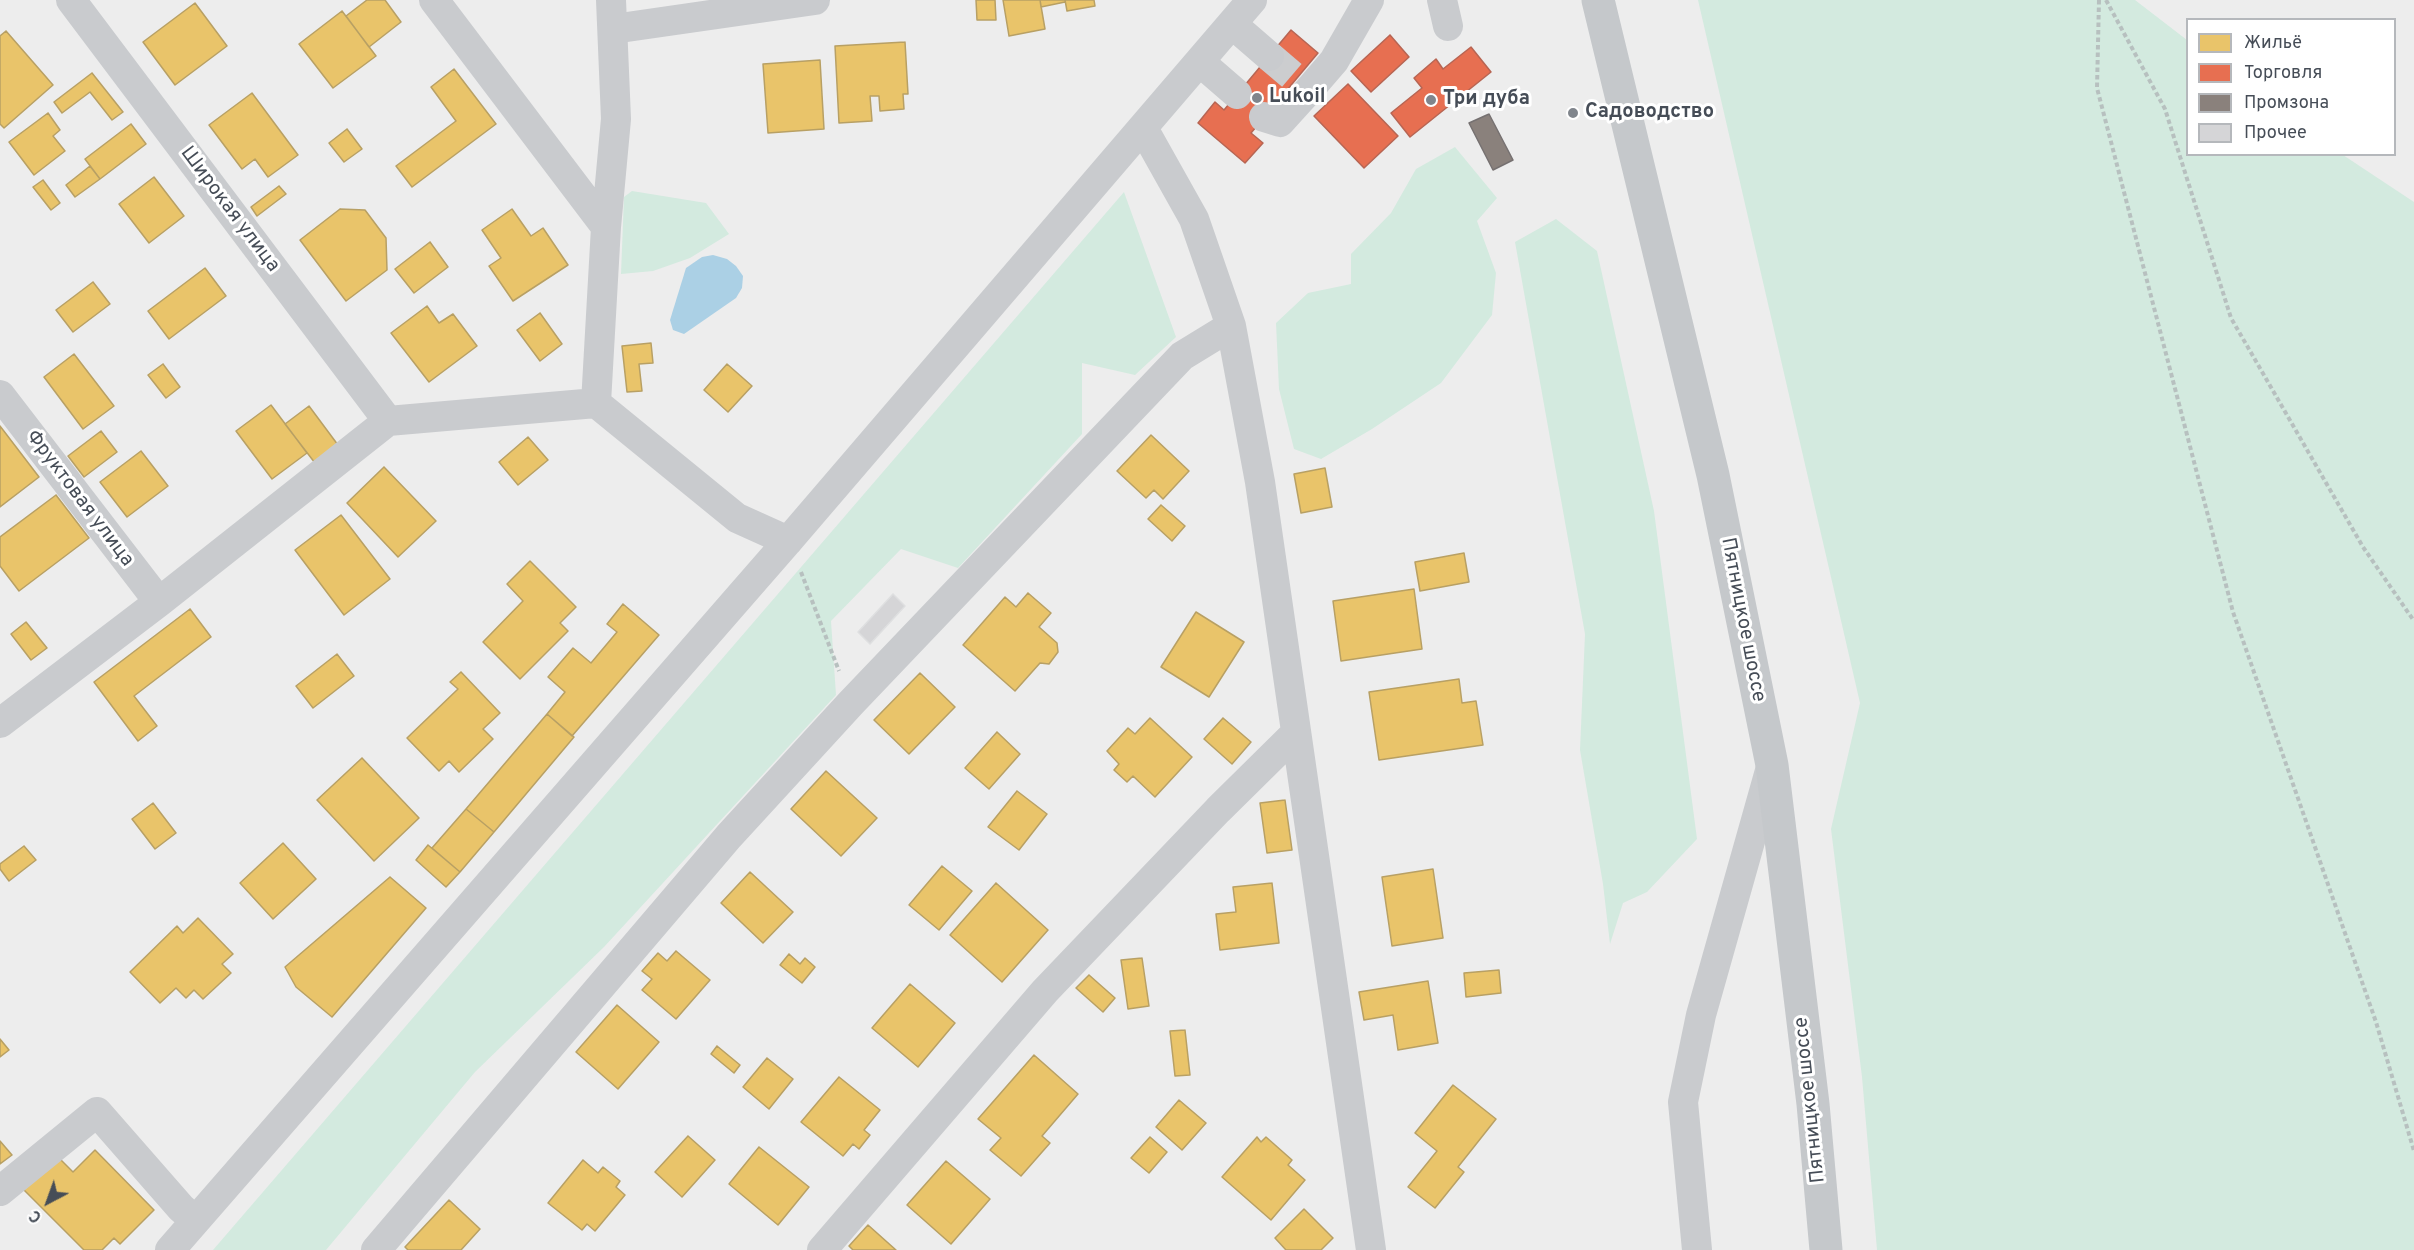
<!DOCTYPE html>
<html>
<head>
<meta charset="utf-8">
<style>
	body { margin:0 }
	#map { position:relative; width:2414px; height:1250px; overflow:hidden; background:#ededed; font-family:Overpass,sans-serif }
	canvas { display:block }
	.legend { position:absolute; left:2186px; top:18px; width:210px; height:138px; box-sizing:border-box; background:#fff; border:2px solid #b5b8bc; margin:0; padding:8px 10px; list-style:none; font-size:18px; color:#464d57 }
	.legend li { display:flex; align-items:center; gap:12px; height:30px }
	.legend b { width:30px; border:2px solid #b5b8bc }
	.north { position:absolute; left:18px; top:1172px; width:60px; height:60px; -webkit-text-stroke:4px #fff; paint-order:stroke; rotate:221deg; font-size:16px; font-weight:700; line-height:24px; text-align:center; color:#464d57 }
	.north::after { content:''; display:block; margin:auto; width:21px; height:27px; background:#464d57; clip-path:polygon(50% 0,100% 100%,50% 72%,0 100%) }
</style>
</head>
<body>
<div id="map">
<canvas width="2414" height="1250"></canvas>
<ul class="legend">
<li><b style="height:16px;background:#e9c46a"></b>Жильё</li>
<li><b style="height:16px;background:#e76f51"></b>Торговля</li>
<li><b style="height:16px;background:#8a817c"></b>Промзона</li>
<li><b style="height:16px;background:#d5d5d7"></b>Прочее</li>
</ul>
<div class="north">С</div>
</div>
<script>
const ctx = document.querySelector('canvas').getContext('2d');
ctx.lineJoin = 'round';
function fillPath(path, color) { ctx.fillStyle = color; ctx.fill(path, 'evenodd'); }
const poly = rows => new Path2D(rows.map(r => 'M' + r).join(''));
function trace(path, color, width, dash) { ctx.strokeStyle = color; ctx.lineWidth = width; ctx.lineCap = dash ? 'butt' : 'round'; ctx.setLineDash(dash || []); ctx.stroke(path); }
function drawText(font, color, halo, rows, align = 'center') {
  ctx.font = font + ' Overpass,sans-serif'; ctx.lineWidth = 6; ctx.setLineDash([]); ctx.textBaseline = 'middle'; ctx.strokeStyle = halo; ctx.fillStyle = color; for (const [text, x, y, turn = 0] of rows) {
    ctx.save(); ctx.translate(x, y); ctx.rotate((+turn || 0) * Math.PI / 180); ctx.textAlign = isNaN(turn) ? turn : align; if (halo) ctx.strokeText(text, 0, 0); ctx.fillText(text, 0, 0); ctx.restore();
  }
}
fillPath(poly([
	[1698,0,2135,0,2187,40,2188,154,2343,155,2414,202,2414,1250,1877,1250,1862,1077,1831,829,1860,703],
	[1455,147,1497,198,1477,221,1496,273,1492,315,1441,383,1372,429,1321,459,1294,449,1279,389,1276,323,1308,293,1351,284,1351,254,1391,213,1416,169],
	[632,191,706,203,729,234,690,258,653,271,621,274,624,197],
	[1124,192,1176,337,1135,375,1082,363,1082,434,958,568,901,549,831,621,836,695,604,947,475,1072,326,1250,213,1250],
	[1556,219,1597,251,1654,511,1697,839,1647,892,1623,903,1610,944,1603,884,1580,750,1585,634,1515,242]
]), '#d3eadf');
fillPath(poly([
	[713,255,727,259,736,266,743,276,742,288,736,298,684,334,673,330,670,320,686,268,702,257]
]), '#abd0e5');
const homes = poly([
	[367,0,385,0,401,22,369,47,346,16,367,0],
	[976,0,995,0,996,20,977,20,976,0],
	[1003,0,1040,0,1045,29,1009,36,1003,0],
	[1040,0,1065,0,1065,2,1041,7,1040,0],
	[1065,0,1094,0,1095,6,1067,11,1065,0],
	[195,3,227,46,175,85,143,42,195,3],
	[342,11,376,56,333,88,299,44,342,11],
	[6,31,53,85,4,128,0,124,0,36,6,31],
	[905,42,908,94,903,94,904,109,880,111,879,96,870,96,872,121,839,123,835,46,905,42],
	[820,60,824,129,768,133,763,64,820,60],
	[454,69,496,124,412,187,396,166,456,121,431,87,454,69],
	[92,73,123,112,112,120,90,92,62,113,54,102,92,73],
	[252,93,298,155,268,177,255,159,242,169,209,125,252,93],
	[48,113,60,130,53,136,65,151,34,175,9,142,48,113],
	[131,124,146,144,100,179,85,159,131,124],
	[347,129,362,149,344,162,329,143,347,129],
	[90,166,100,179,75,197,66,185,90,166],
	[154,177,184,216,149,243,119,204,154,177],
	[43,180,60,203,51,210,33,187,43,180],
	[279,186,286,194,257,216,251,207,279,186],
	[340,209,365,210,386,238,387,270,346,301,300,240,340,209],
	[512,209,531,236,543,228,568,265,513,301,489,266,501,258,482,230,512,209],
	[430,242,448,267,414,293,395,269,430,242],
	[205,268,226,296,169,339,148,311,205,268],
	[93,282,110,304,73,332,56,310,93,282],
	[427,306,439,323,453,314,477,346,429,382,391,333,427,306],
	[540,313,562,344,540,361,517,330,540,313],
	[651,343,653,363,639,364,642,391,627,392,622,346,651,343],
	[74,354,114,406,83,429,44,377,74,354],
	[163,364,180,387,166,398,148,375,163,364],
	[727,364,752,386,728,412,704,390,727,364],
	[271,405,307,453,272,479,236,431,271,405],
	[309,406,338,445,315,463,285,424,309,406],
	[0,426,39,477,0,507,0,426],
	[101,431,117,452,84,477,68,456,101,431],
	[1151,435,1189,471,1163,499,1154,490,1146,498,1117,471,1151,435],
	[528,437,548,460,518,485,499,462,528,437],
	[141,451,168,486,127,517,100,482,141,451],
	[384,467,436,521,398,557,347,503,384,467],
	[1325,468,1332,507,1301,513,1294,474,1325,468],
	[56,495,89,538,19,591,0,566,0,537,56,495],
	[1161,505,1185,526,1172,541,1148,519,1161,505],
	[341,515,390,579,344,615,295,550,341,515],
	[1464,553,1469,582,1420,591,1415,562,1464,553],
	[530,561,576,607,560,623,568,631,520,679,483,642,523,601,507,584,530,561],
	[1414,589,1422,649,1341,661,1333,601,1414,589],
	[1028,593,1051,613,1039,627,1057,643,1058,652,1049,664,1040,663,1015,691,963,645,1005,597,1016,607,1028,593],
	[623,604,659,635,572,736,547,714,565,692,548,677,573,648,591,663,617,632,607,624,623,604],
	[190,609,211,637,134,696,157,726,138,741,94,682,190,609],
	[1196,612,1244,642,1209,697,1161,667,1196,612],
	[26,622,47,648,31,660,11,634,26,622],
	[337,654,354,676,313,708,296,686,337,654],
	[461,672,500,713,483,729,493,739,459,772,449,761,439,771,407,738,458,689,450,682,461,672],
	[920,673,955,707,909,754,874,720,920,673],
	[1459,679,1462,703,1476,701,1483,745,1379,760,1369,692,1459,679],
	[547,714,574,737,494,832,466,809,547,714],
	[1150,718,1192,757,1155,797,1133,776,1127,782,1114,770,1119,764,1107,751,1128,728,1135,734,1150,718],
	[1223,718,1251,742,1232,764,1204,739,1223,718],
	[997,732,1020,754,989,789,965,768,997,732],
	[362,758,419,818,374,861,317,800,362,758],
	[826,771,877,818,841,856,791,809,826,771],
	[1017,791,1047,814,1019,850,988,827,1017,791],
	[1285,800,1292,850,1267,853,1260,803,1285,800],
	[153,803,176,833,155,849,132,819,153,803],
	[466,809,494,832,460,872,432,848,466,809],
	[283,843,316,879,273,919,240,883,283,843],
	[428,845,460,872,446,887,416,860,428,845],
	[24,846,36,860,9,881,0,869,0,864,24,846],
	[942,866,972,891,939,930,909,905,942,866],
	[1433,869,1443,938,1392,946,1382,877,1433,869],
	[750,872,793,912,763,943,721,903,750,872],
	[390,877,426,908,332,1017,296,987,285,967,390,877],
	[996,883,1048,930,1002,982,950,935,996,883],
	[1272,883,1279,943,1220,950,1216,914,1236,912,1233,887,1272,883],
	[198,918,233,954,222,964,231,973,203,999,194,990,186,998,176,988,160,1003,130,972,177,926,183,933,198,918],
	[676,951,710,980,676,1019,642,990,652,979,642,971,658,953,667,961,676,951],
	[789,954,800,964,805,958,815,967,802,983,780,965,789,954],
	[1142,958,1149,1006,1128,1009,1121,960,1142,958],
	[1499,970,1501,993,1466,997,1464,973,1499,970],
	[1089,975,1115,998,1103,1012,1076,988,1089,975],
	[1428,981,1438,1043,1398,1050,1393,1015,1364,1020,1359,992,1428,981],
	[910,984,955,1023,918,1067,872,1028,910,984],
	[617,1005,659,1042,618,1089,576,1052,617,1005],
	[1185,1030,1190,1075,1175,1076,1170,1031,1185,1030],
	[0,1039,9,1050,0,1057,0,1039],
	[717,1046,740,1065,734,1073,711,1054,717,1046],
	[1034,1055,1078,1094,1042,1136,1050,1143,1021,1176,990,1150,1001,1138,978,1119,1034,1055],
	[767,1058,793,1079,769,1109,743,1087,767,1058],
	[839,1077,880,1110,864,1130,870,1135,859,1149,853,1144,843,1156,801,1122,839,1077],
	[1453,1085,1496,1119,1458,1167,1464,1172,1435,1208,1408,1187,1437,1151,1415,1133,1453,1085],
	[1179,1100,1206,1123,1182,1150,1156,1127,1179,1100],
	[688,1136,715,1160,682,1197,655,1172,688,1136],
	[1150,1137,1167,1152,1149,1173,1131,1158,1150,1137],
	[1257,1137,1261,1142,1266,1137,1292,1160,1288,1165,1305,1180,1271,1220,1222,1177,1257,1137],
	[0,1141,12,1155,0,1164,0,1141],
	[759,1147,809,1187,778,1225,729,1184,759,1147],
	[95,1150,154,1210,120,1244,114,1238,102,1250,84,1250,23,1189,57,1156,73,1172,95,1150],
	[583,1160,598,1173,603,1167,620,1181,616,1187,625,1195,595,1231,587,1224,582,1230,548,1203,583,1160],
	[946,1161,990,1199,951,1244,907,1205,946,1161],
	[449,1200,480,1229,461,1250,408,1250,405,1247,449,1200],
	[1304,1209,1333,1238,1321,1250,1286,1250,1275,1238,1304,1209],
	[868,1225,896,1250,853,1250,849,1246,868,1225]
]);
fillPath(homes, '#e9c46a');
trace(homes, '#b8a064', 1.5);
const shops = poly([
	[1291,30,1318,53,1251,133,1263,143,1245,163,1198,123,1215,102,1224,110,1291,30],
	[1390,35,1409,57,1371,92,1351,71,1390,35],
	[1471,47,1491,72,1410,137,1391,113,1422,88,1414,78,1436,59,1443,69,1471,47],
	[1348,84,1398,136,1364,168,1314,116,1348,84]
]);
fillPath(shops, '#e76f51');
trace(shops, '#b76553', 1.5);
const industry = poly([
	[1489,114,1513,160,1493,170,1469,123,1489,114]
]);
fillPath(industry, '#8a817c');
trace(industry, '#767171', 1.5);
const building = poly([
	[893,594,905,606,870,644,858,632,893,594]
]);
fillPath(building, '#d5d5d7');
trace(building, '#dedfe0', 1.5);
trace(poly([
	[1269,56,1296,79]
]), '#cccdcf', 30, [30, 15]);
trace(poly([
	[2099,0,2097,88,2233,612,2376,1022,2414,1151],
	[2106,0,2165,109,2231,318,2363,547,2414,621],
	[801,572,839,671]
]), '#b7c0bf', 4, [4.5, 3]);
trace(poly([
	[71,0,388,421],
	[434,0,606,227],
	[1442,0,1448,26],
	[1232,24,1269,56],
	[613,29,815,0],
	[1200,62,1237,94],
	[1264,117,1280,122,1309,90,1334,61,1369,0],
	[1143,128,1194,219,1231,326,1260,482,1371,1250],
	[0,395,159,602],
	[596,403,737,518,788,541],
	[0,723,159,602,388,421,596,403,606,227,616,119,611,0],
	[0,1191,97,1112,181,1208,195,1220],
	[170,1250,788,541,1252,0],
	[376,1250,729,836,851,703,1182,356,1231,326],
	[822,1250,1045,991,1218,810,1296,733],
	[1697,1250,1683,1102,1701,1015,1771,767]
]), '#c9cbce', 30);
trace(poly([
	[1598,0,1713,475,1772,765,1813,1104,1826,1250]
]), '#c5c8cb', 33);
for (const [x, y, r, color] of [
	[1257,98,6,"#80858c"],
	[1431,100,6,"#80858c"],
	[1573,113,6,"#80858c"]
]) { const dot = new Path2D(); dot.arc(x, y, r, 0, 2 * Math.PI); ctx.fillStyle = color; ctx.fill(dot); trace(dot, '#fff', 2); }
drawText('bold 20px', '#464d57', '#fff', [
	["Lukoil",1269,98],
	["Три дуба",1443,100],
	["Садоводство",1585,113]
], 'left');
drawText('20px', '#464d57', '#fff', [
	["Широкая улица",229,210,53],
	["Фруктовая улица",79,499,53],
	["Пятницкое шоссе",1742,620,79],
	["Пятницкое шоссе",1811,1100,-96]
]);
</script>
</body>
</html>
